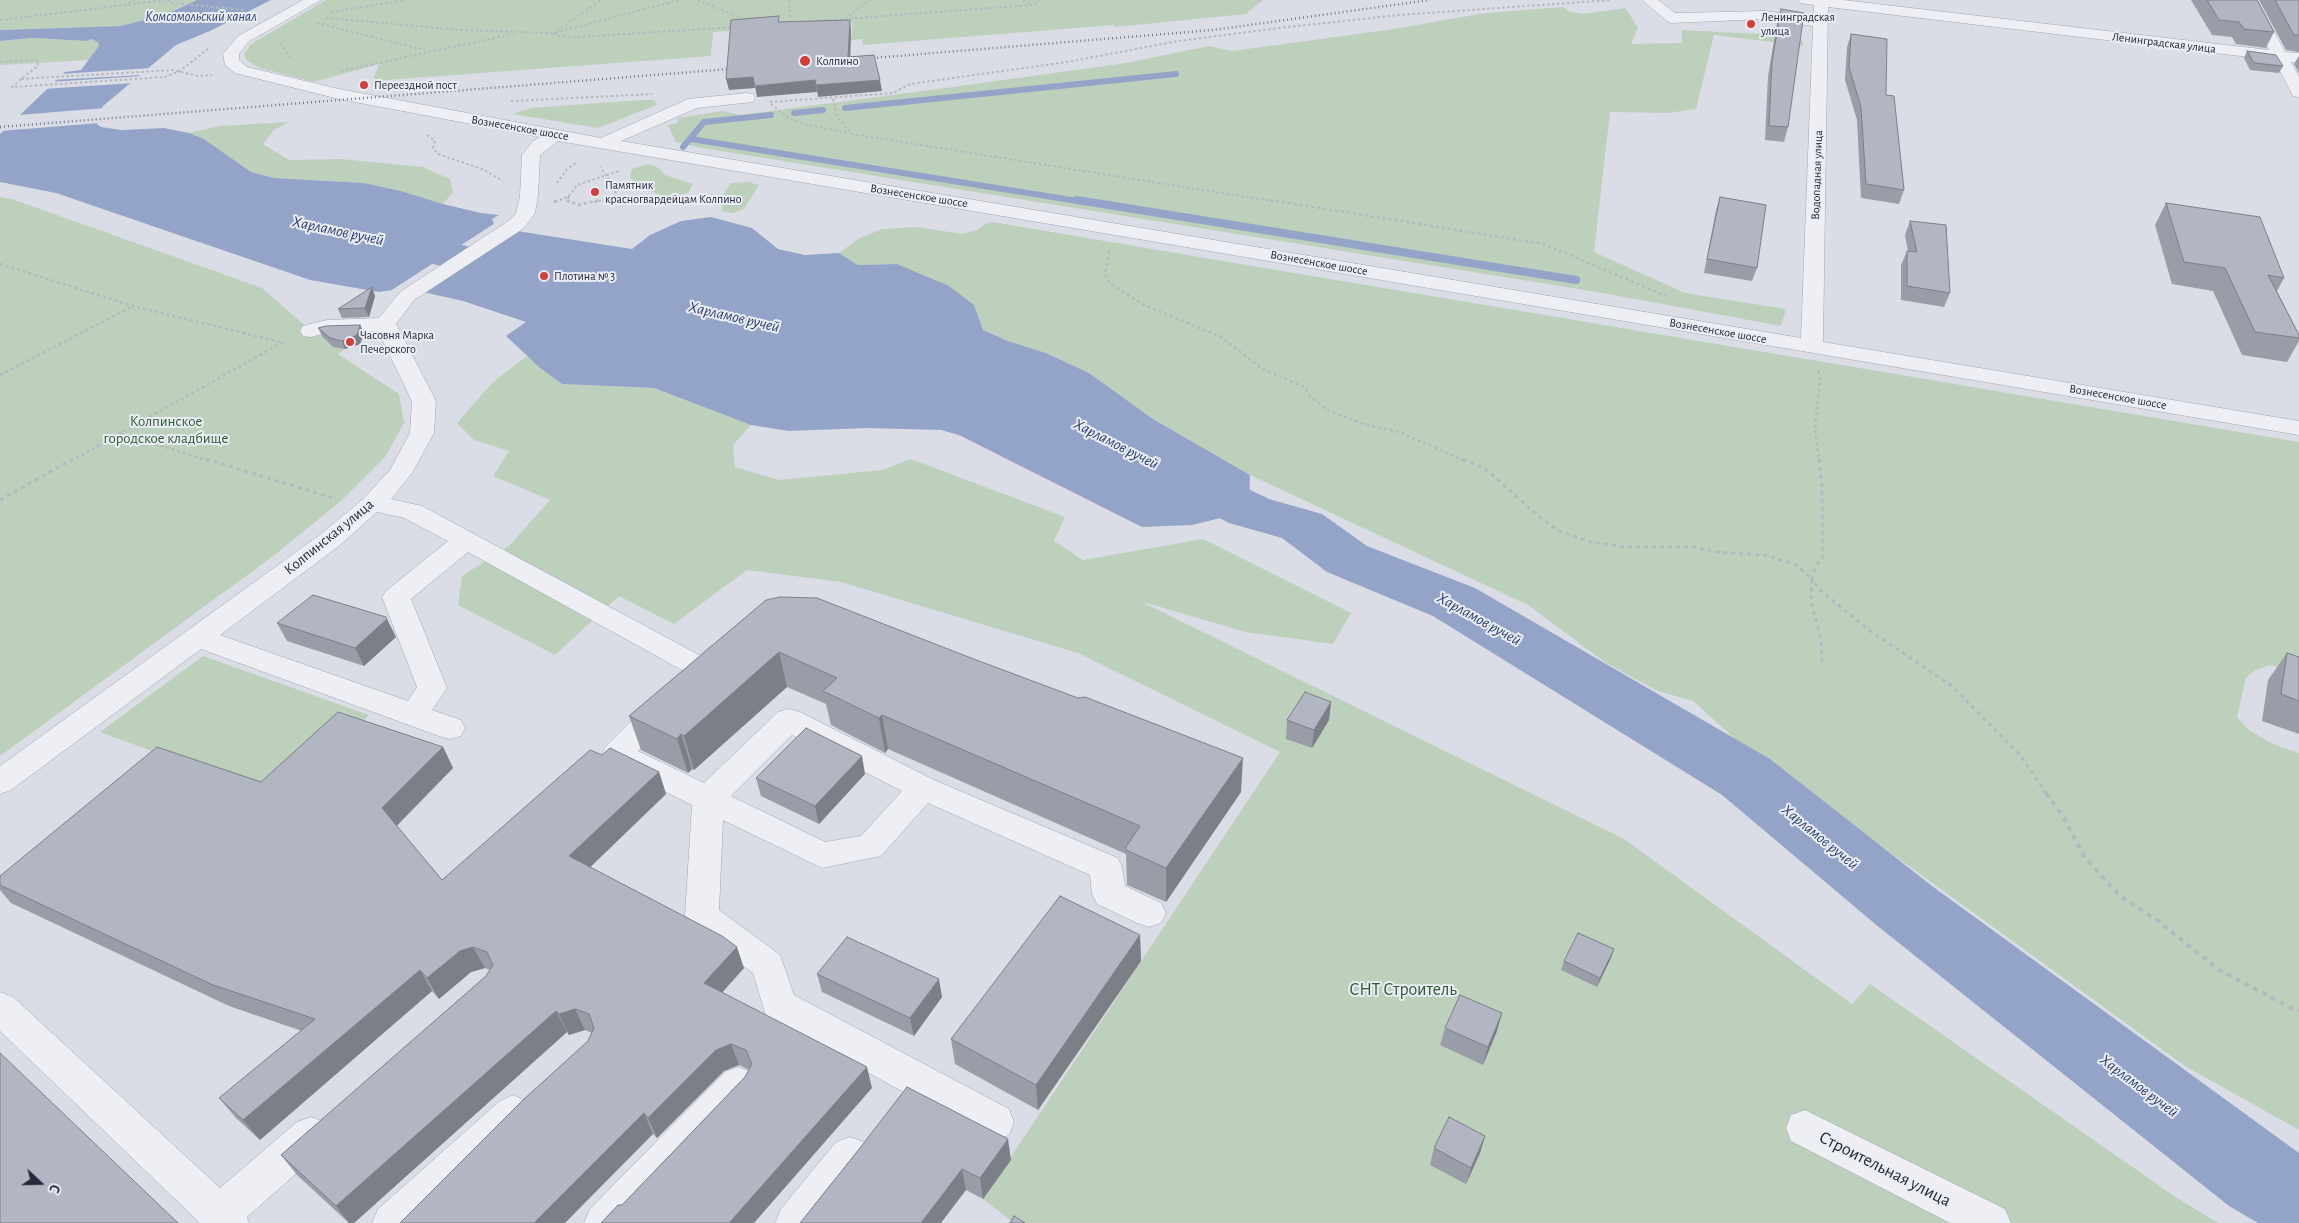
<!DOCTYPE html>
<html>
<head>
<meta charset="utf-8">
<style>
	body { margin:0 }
	#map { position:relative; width:2299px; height:1223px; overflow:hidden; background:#dbdde6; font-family:"Alegreya Sans",sans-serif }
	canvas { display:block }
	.north { position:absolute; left:15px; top:1158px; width:50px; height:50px; -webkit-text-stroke:4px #eaedf4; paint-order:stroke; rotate:111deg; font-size:14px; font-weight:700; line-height:20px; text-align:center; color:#25293c }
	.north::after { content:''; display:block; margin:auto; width:18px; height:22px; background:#25293c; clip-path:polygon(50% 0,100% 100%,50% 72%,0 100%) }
</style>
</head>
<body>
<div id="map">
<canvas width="2299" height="1223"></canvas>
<div class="north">С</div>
</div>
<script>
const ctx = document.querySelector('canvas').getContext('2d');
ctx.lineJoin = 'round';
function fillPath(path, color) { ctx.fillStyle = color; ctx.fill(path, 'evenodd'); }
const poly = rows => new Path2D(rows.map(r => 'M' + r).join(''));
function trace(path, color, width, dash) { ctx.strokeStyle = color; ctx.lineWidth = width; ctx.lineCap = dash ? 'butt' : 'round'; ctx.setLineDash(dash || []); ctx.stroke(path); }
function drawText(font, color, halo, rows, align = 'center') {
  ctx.font = font + ' "Alegreya Sans",sans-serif'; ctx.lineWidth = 4; ctx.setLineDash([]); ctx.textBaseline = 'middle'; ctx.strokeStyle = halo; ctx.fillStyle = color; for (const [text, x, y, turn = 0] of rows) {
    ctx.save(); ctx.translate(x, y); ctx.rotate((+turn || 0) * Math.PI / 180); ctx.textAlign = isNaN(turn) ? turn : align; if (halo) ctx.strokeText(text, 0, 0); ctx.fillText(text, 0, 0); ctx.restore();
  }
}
fillPath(poly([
	[0,0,197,0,165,15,120,26,0,30],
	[326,0,1263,0,1246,14,1115,27,1113,25,863,45,862,39,842,41,842,36,852,36,852,21,713,32,711,56,373,81,379,64,314,82,260,68,246,60,244,54,251,44],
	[1563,7,1571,12,1583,14,1625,8,1638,27,1631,44,1682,43,1682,30,1800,36,1804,46,1714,35,1696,109,1668,113,1610,112,1594,252,1685,293,1786,309,1781,326,1597,292,702,148,676,142,668,125,677,123,678,118,723,111,740,115,953,87,1126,63,1209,46,1232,51,1387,30,1486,13],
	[32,38,87,41,91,39,98,42,99,46,90,60,0,65,0,41],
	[641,100,654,100,657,105,598,128,513,114,531,108],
	[289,122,274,130,263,144,289,160,341,159,423,167,450,179,453,192,443,204,401,191,364,183,274,178,251,172,204,139,189,133,220,126],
	[648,164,659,168,665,175,693,184,688,193,669,197,657,194,630,178,632,169],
	[748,182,759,185,746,206,742,210,732,213,722,211,724,193,731,183],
	[0,197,12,199,262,288,317,336,321,335,329,342,345,349,338,354,399,394,404,423,385,457,341,501,272,557,0,756],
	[992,222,2299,442,2299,672,2269,665,2254,671,2246,678,2237,717,2249,730,2273,744,2299,753,2299,1130,2185,1066,1743,746,1693,701,1658,691,1606,663,1528,605,1250,475,1153,419,1089,373,1046,353,1008,341,983,330,974,305,897,264,858,265,839,253,858,239,882,229,917,227,962,234,977,230,985,224],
	[527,356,562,384,654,388,751,425,733,445,735,467,779,480,882,470,911,459,1065,517,1054,541,1083,560,1203,539,1351,613,1333,644,1245,632,1140,601,1624,839,1852,1004,1870,984,2174,1196,2218,1223,1014,1223,983,1199,1280,752,1078,653,841,582,747,570,674,624,619,596,555,655,458,605,462,576,510,545,550,500,493,476,509,451,474,440,457,423,493,382],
	[203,656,369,715,350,734,386,837,100,732]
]), '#bdd0bc');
fillPath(poly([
	[197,0,271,0,210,31,176,45,103,106,97,124,101,127,121,130,164,128,189,133,204,139,251,172,274,178,364,183,401,191,443,204,481,213,499,215,492,219,494,224,392,290,379,292,310,280,56,193,0,182,0,134,65,72,81,70,99,46,98,42,91,39,87,41,32,38,0,41,0,30,120,26,165,15],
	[711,217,752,228,778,249,805,255,839,253,858,265,897,264,949,286,974,305,983,330,1008,341,1046,353,1089,373,1153,419,1250,475,1249,511,1192,525,1142,527,959,435,941,430,868,428,789,431,751,425,654,388,562,384,539,367,506,336,526,322,463,301,423,292,517,231,632,249,650,235,681,221]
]), '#94a4c8');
fillPath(poly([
	[151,68,143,75,52,80,60,74],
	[142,76,134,83,43,89,50,82],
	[105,108,100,123,0,131,18,115],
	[494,224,497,225,395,291,392,290]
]), '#dbdde6');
trace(poly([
	[845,108,1176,74],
	[794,113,823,110],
	[691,139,1084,202],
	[683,147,704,122,771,115]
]), '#94a4c8', 6);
trace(poly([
	[1077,200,1576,280]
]), '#94a4c8', 8);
fillPath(poly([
	[367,224,552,265,558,274,552,283,536,287,352,246,346,237,352,228,367,224],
	[1174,457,1193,462,1269,499,1322,514,1367,546,1475,588,1770,759,1932,886,2299,1153,2299,1223,2258,1223,2229,1206,1880,928,1722,795,1433,616,1327,572,1282,538,1229,523,1155,484,1147,473,1155,462,1174,457]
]), '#94a4c8');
const minor = poly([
	[303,0,321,0,248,42,239,54,239,60,247,67,339,89,601,138,688,99,747,93,753,94,755,98,753,102,697,108,621,141,1801,338,1813,26,1764,19,1672,23,1667,21,1642,0,1658,0,1675,13,1764,11,1813,17,1814,5,1800,3,1798,0,1843,0,2269,50,2243,0,2257,0,2285,52,2299,53,2299,63,2291,62,2299,77,2299,97,2293,96,2291,92,2274,60,1828,7,1823,342,2299,421,2299,435,558,141,540,155,538,196,535,213,524,228,414,300,396,324,436,401,434,433,412,473,391,499,422,506,699,655,712,645,722,642,732,645,736,652,732,659,711,675,701,678,691,675,468,552,411,599,447,688,432,710,461,720,465,728,461,736,450,739,439,736,201,649,11,790,0,794,0,766,321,534,363,499,390,470,410,433,412,401,378,331,329,332,311,337,303,336,300,331,303,326,327,320,379,318,400,292,510,220,516,213,520,196,522,155,532,142,540,137,339,99,235,73,225,65,223,54,238,36,303,0],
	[377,512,404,518,448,541,386,591,382,597,417,687,408,701,220,635,339,546,377,512],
	[661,698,671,701,676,709,671,717,638,751,704,783,778,712,789,709,800,712,934,780,1118,858,1122,867,1125,886,1161,903,1166,913,1161,923,1149,927,1137,923,1097,904,1092,894,1090,875,928,803,881,856,822,868,723,820,719,910,780,955,794,995,1009,1109,1014,1122,1009,1135,995,1140,981,1135,766,1016,753,973,690,926,685,916,692,805,606,762,602,754,606,746,651,701,661,698],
	[792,735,902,791,861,836,825,842,731,796,792,735],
	[0,992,13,997,220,1188,297,1122,311,1117,325,1122,330,1135,325,1148,247,1217,249,1223,200,1223,0,1031,0,992],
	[738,1067,751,1072,757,1084,751,1096,631,1223,584,1223,590,1209,725,1072,738,1067],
	[513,1095,526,1101,532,1113,526,1125,421,1223,372,1223,378,1209,500,1101,513,1095],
	[1805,1110,2005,1209,2011,1223,1950,1223,1791,1141,1786,1128,1791,1115,1805,1110],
	[850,1137,864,1142,869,1155,864,1168,820,1223,775,1223,781,1209,836,1142,850,1137]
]);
trace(minor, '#a1a3b0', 1);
trace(poly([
	[167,0,172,3,246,10],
	[698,0,746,20],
	[789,0,791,24],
	[1023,0,1031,4],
	[153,1,167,2],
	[128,5,155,1],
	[331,12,406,0],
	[326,18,461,30,554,33,679,0],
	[845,19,869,0],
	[0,20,125,5,135,0],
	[815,21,1033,5,1039,0],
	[317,23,425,50],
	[557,31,601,0],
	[554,33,557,36,578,37,734,27],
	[281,43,291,59],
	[0,62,37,60,38,66,21,79,173,70,198,76,212,75],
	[341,71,513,34],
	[21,79,12,87,165,77,180,71,209,48],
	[833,99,838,118,852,134,1278,202],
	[511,101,652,94],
	[770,102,893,93,910,84,1067,62,1178,41,1279,28,1399,15,1611,0],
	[771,104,788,118,804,124,850,133],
	[427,135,435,141,433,148,438,154,482,169,503,181],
	[557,183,567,169,577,162],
	[555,202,569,196,577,185,619,171],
	[569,202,567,201,569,196],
	[594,202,612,198,616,194,614,186,600,167]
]), '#b6b8c0', 2, [2.5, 2.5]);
trace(poly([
	[567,200,578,205,600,200],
	[1270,200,1544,244,1666,296],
	[554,202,558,200],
	[1109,251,1105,275,1111,284,1142,304,1221,337,1261,368,1304,387,1311,397,1327,410,1361,423,1402,433,1465,461],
	[0,264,133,306,280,342],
	[1818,371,1820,377,1815,428,1819,461],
	[0,375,133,306],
	[120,433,210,461],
	[71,461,285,341]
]), '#b6b8c0', 2.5, [3, 3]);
trace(poly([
	[206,459,336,499],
	[1463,459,1487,470,1537,515,1559,531,1591,542,1625,547,1693,547,1717,552,1764,555,1795,564,1812,579,1811,603,1821,639,1822,662],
	[1819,459,1822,486,1823,557,1816,566,1812,579,1821,591,1869,630,1952,686,2020,755,2047,794],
	[0,500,73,459]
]), '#b6b8c0', 3, [4, 4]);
trace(poly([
	[2046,793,2064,818,2084,856,2119,895,2158,921,2218,969,2293,1009,2299,1010]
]), '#b6b8c0', 4, [5, 5]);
fillPath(minor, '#eeeff4');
trace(poly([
	[861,59,1213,30,1430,0],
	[0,127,742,68]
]), '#747a90', 2.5, [1, 3]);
fillPath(poly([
	[2191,0,2257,0,2274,32,2266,48,2236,44,2232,37,2212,35],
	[2259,0,2299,0,2299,52,2286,50],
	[1781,9,1788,127,1784,142,1765,140,1768,76,1777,23],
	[1851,34,1886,95,1904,190,1899,204,1861,198,1857,120,1845,80,1847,47],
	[2247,51,2283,66,2279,73,2250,70,2244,58],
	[2299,56,2299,73,2294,64],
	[1720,197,1757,268,1752,281,1704,273,1716,210],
	[2166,203,2284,278,2277,291,2299,335,2299,341,2287,362,2242,355,2213,291,2172,284,2155,225],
	[1910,221,1950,293,1944,307,1901,300,1901,265,1907,251,1908,251,1905,235],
	[375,296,369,317,342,318,338,309],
	[360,325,364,333,360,344,345,349,333,347,322,336,318,328],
	[766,600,1241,792,1166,902,1127,885,1126,854,888,749,885,753,831,725,826,704,787,687,694,770,692,769,688,773,641,750,629,716],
	[277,623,396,637,364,666,287,641],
	[2287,653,2299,657,2299,734,2262,721,2268,680],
	[1331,702,1329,720,1312,748,1286,739,1287,720],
	[443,747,453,768,397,826,442,880,602,755,659,772,666,794,590,867,744,968,722,992,872,1088,622,1205,745,1077,749,1070,739,1065,724,1071,657,1138,653,1134,588,1041,592,1033,585,1030,569,1035,567,1032,354,1223,349,1223,297,1175,281,1155,486,976,490,970,485,968,471,972,439,999,432,991,260,1140,236,1118,219,1098,302,1031,229,1006,11,903,0,890,0,876],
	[865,774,819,824,761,796,756,778],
	[1140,935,1141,961,1038,1110,955,1064,951,1039],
	[1611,958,1597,987,1561,970,1564,961],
	[817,974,942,997,914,1036,822,992],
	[1445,1028,1497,1031,1483,1065,1440,1045],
	[1485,1136,1480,1153,1466,1184,1430,1165,1434,1148],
	[860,1148,1011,1160,983,1199,966,1190]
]), '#999da8');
fillPath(poly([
	[850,20,851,31,850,68,848,57],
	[753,77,755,88,729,90,726,79],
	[815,80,817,92,757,97,755,86],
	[880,80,882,91,818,97,816,85],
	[372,287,375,296,369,317,365,308],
	[360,325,364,333,360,344,345,349,342,341],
	[386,617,396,637,364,666,355,648],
	[779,652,787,687,694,770,684,736],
	[1331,702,1329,720,1312,748,1314,730],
	[882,715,888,749,885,753,879,718],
	[681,734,692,769,688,773,677,739],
	[443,747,453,768,393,829,382,808],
	[862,756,865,774,819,824,815,806],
	[1243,758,1241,792,1166,902,1166,868],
	[659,772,666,794,579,878,569,856],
	[1140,935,1141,961,1038,1110,1036,1085],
	[473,947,485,968,471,972,439,999,427,978,460,951],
	[737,947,744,968,712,1004,704,983],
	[1614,949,1611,958,1597,987,1600,978],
	[420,970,432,991,260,1140,243,1120],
	[939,979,942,997,914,1036,910,1018],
	[575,1009,585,1030,569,1035,559,1014],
	[556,1011,567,1032,354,1223,349,1223,336,1206],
	[1502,1013,1497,1031,1483,1065,1488,1047],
	[731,1044,739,1065,724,1071,657,1138,648,1118,716,1050],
	[867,1067,872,1088,754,1223,729,1223],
	[644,1113,653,1134,565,1223,534,1223],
	[1485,1136,1480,1153,1466,1184,1471,1168],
	[1008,1139,1011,1160,983,1199,980,1178],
	[962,1169,966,1190,941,1223,921,1223]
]), '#7d7f88');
const building = poly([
	[2207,0,2257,0,2274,32,2244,29,2239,22,2219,20,2207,0],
	[2275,0,2299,0,2299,35,2294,35,2275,0],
	[1781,9,1804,13,1788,127,1769,126,1772,62,1781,9],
	[779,16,778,22,850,20,848,57,874,55,880,80,816,85,815,80,755,86,753,77,726,79,731,20,779,16],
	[1851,34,1887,39,1886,95,1894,96,1904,190,1866,184,1861,107,1849,67,1851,34],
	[2247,51,2276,55,2283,66,2254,63,2247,51],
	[1720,197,1766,205,1757,268,1707,259,1720,197],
	[2166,203,2260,217,2284,278,2268,275,2299,335,2299,338,2255,332,2225,268,2184,262,2166,203],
	[1910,221,1946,225,1950,293,1907,286,1907,251,1917,252,1910,221],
	[372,287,365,308,338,309,372,287],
	[360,325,357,335,342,341,330,338,318,328,326,326,360,325],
	[313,595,386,617,387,619,355,648,277,623,313,595],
	[780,597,817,598,971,658,1078,698,1085,697,1243,758,1166,868,1126,850,1126,847,1140,826,882,715,879,718,823,691,837,678,779,652,684,736,681,734,677,739,629,716,766,600,780,597],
	[2287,653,2299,657,2299,701,2281,694,2287,653],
	[1305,692,1331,702,1314,730,1287,720,1305,692],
	[338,712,443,747,382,808,442,880,590,750,602,755,610,748,659,772,569,856,722,936,737,947,704,983,867,1067,729,1223,601,1223,618,1205,622,1205,745,1077,752,1064,746,1050,731,1044,716,1050,648,1118,644,1113,534,1223,400,1223,523,1100,588,1041,594,1028,589,1014,575,1009,559,1014,556,1011,336,1206,281,1155,486,976,493,965,487,952,473,947,460,951,427,978,420,970,243,1120,219,1098,315,1019,213,985,0,885,0,876,157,747,261,782,338,712],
	[806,728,862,756,815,806,756,778,806,728],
	[1060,896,1140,935,1036,1085,951,1039,1060,896],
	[1578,933,1614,949,1600,978,1564,961,1578,933],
	[847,937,939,979,910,1018,817,974,847,937],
	[1460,995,1502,1013,1488,1047,1445,1028,1460,995],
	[0,1053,178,1223,0,1223,0,1053],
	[907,1087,1008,1139,980,1178,962,1169,921,1223,800,1223,860,1148,907,1087],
	[1449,1117,1485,1136,1471,1168,1434,1148,1449,1117],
	[1014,1216,1025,1223,1010,1223,1014,1216]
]);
fillPath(building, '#b2b6c3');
trace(building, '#7d7f88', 1);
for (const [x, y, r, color] of [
	[1751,24,5,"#d23e3a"],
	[805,61,6,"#d23e3a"],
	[364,85,5,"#d23e3a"],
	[595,192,5,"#d23e3a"],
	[544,276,5,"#d23e3a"],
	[350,342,5,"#d23e3a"]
]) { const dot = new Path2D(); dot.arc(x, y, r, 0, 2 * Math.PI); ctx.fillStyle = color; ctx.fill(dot); trace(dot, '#eaedf4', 2); }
drawText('12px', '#25293c', '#eaedf4', [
	["Ленинградская",1761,17],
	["улица",1761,31],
	["Колпино",816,61],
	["Переездной пост",374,85],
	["Памятник",605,185],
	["красногвардейцам Колпино",605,199],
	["Плотина № 3",554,276],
	["Часовня Марка",360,335],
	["Печерского",360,349]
], 'left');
drawText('12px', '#25293c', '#eaedf4', [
	["Ленинградская улица",2164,43,7],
	["Вознесенское шоссе",520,128,10],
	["Водопадная улица",1817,175,-88],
	["Вознесенское шоссе",919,196,9],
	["Вознесенское шоссе",1319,263,10],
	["Вознесенское шоссе",1718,331,10],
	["Вознесенское шоссе",2118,397,10]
]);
drawText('italic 14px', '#2e4071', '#eaedf4', [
	["Комсомольский канал",201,17]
]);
drawText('15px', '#325932', '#eaedf4', [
	["Колпинское",166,421],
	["городское кладбище",166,438]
]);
drawText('15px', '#25293c', '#eaedf4', [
	["Колпинская улица",329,537,-39]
]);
drawText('italic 16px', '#2e4071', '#eaedf4', [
	["Харламов ручей",338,231,12],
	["Харламов ручей",734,317,13],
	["Харламов ручей",1116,444,27],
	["Харламов ручей",1479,619,29],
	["Харламов ручей",1820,837,39],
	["Харламов ручей",2139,1086,37]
]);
drawText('18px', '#325932', '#eaedf4', [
	["СНТ Строитель",1403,990]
]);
drawText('18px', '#25293c', '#eaedf4', [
	["Строительная улица",1885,1169,27]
]);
</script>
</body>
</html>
